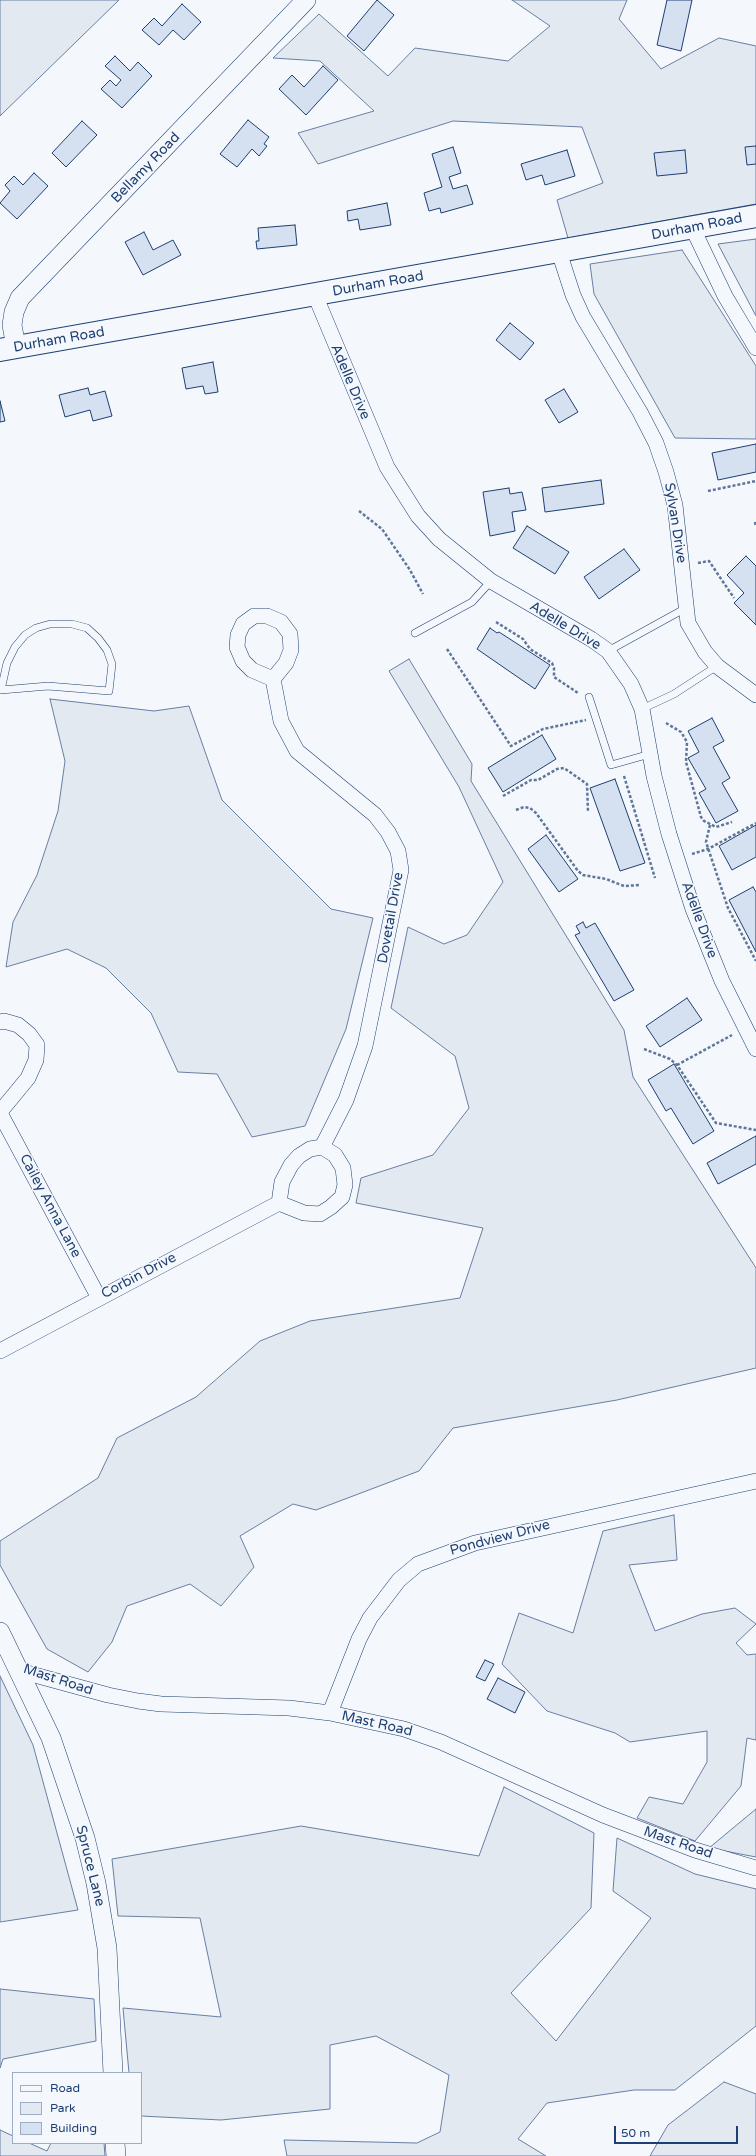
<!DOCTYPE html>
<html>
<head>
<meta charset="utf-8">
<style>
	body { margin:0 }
	#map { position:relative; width:756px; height:2156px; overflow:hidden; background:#f4f7fb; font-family:"Varela Round",sans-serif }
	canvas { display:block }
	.legend { position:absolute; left:12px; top:2072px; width:130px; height:72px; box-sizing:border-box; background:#f4f7fb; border:1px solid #9eadc5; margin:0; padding:5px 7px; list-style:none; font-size:12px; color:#1d3f73 }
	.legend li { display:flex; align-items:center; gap:8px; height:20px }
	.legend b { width:20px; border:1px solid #9eadc5 }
	.scale { position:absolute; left:614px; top:2126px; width:124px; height:18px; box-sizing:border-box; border:2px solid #1d3f73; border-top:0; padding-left:5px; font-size:12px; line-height:14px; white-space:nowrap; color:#1d3f73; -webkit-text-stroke:3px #f4f7fb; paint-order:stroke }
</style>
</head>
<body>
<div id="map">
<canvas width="756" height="2156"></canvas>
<ul class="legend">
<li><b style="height:5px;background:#f4f7fb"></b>Road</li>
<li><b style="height:11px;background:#e3e9f0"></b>Park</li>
<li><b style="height:11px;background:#d5e0f0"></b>Building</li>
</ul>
<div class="scale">50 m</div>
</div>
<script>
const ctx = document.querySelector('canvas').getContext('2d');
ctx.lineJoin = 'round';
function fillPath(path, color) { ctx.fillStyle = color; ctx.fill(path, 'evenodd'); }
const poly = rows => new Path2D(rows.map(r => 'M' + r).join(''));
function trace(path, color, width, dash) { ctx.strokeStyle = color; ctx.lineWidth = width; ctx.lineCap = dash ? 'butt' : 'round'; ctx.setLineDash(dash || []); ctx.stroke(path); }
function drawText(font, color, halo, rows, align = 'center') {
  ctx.font = font + ' "Varela Round",sans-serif'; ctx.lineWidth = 3; ctx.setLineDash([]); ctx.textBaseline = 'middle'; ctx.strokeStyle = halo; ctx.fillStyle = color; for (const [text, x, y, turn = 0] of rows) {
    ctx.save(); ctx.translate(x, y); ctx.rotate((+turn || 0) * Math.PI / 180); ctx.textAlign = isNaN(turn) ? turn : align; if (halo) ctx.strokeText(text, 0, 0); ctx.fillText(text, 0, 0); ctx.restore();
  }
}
const green = poly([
	[0,0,119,0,0,116,0,0],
	[512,0,627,0,619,19,661,69,719,38,756,46,756,204,568,238,557,200,603,183,582,127,453,121,318,164,298,133,374,111,320,61,273,58,319,14,388,76,415,48,508,61,550,26,512,0],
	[756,239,756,316,718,244,756,239],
	[682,250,756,366,756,439,675,438,594,294,590,264,682,250],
	[409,659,472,764,471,781,624,1030,633,1077,756,1268,756,1368,617,1400,453,1428,419,1471,316,1510,293,1504,240,1536,254,1567,221,1606,190,1584,127,1606,112,1642,88,1672,47,1649,0,1565,0,1541,98,1478,117,1438,196,1397,260,1341,310,1321,460,1298,483,1228,356,1203,361,1178,433,1155,469,1108,455,1056,391,1008,408,927,444,944,467,935,503,882,459,787,389,671,409,659],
	[50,699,154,711,189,706,222,800,331,909,373,918,346,1029,305,1126,252,1137,217,1074,178,1072,151,1013,106,968,67,949,6,967,13,922,37,875,58,811,65,761,50,699],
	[674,1515,677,1560,629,1565,655,1631,702,1614,735,1608,756,1624,736,1643,747,1655,756,1654,756,1740,747,1738,741,1786,695,1841,637,1818,649,1797,683,1804,707,1762,707,1731,630,1742,615,1733,547,1711,502,1664,519,1613,573,1633,603,1531,674,1515],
	[0,1676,33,1745,78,1910,0,1922,0,1676],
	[504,1787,594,1833,591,1908,511,1993,556,2041,651,1918,613,1891,617,1838,695,1874,756,1889,756,2026,675,2090,634,2090,547,2103,518,2139,546,2156,287,2156,284,2140,417,2143,440,2132,449,2075,376,2036,330,2045,330,2109,221,2120,141,2116,141,2073,129,2073,123,2008,221,2017,200,1918,118,1916,112,1859,301,1826,479,1856,504,1787],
	[756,1809,756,1857,709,1848,756,1809],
	[0,1989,94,1999,96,2041,3,2059,0,2068,0,1989],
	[724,2082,756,2094,756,2156,650,2156,668,2125,724,2082],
	[0,2130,13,2136,13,2143,29,2143,47,2151,51,2143,104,2143,105,2156,0,2156,0,2130]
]);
fillPath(green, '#e3e9f0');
trace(green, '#687fa3', 1);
const building = poly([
	[377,0,394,15,364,51,347,36,377,0],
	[667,0,692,0,681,51,657,45,667,0],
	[182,4,201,22,184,40,173,30,159,45,142,30,154,18,162,26,182,4],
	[115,56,130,71,138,62,152,76,122,108,101,89,110,80,116,86,121,80,105,66,115,56],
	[323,66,338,80,306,115,279,89,292,75,304,87,323,66],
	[248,120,269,137,264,144,267,146,259,156,252,149,237,167,220,154,248,120],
	[82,121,97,135,66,167,52,153,82,121],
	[756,146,756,164,747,165,745,147,756,146],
	[453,147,461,173,449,177,453,189,467,185,473,204,441,213,440,208,429,211,424,193,442,187,432,154,453,147],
	[567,150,575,176,545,185,542,175,526,180,521,164,567,150],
	[685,150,687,173,657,176,654,153,685,150],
	[34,173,48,186,17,219,0,203,10,191,5,185,14,176,23,185,34,173],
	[387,203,391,225,360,230,358,219,348,221,347,211,387,203],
	[295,225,297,245,257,249,256,241,259,241,258,228,295,225],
	[144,232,153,250,173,240,181,255,143,275,125,242,144,232],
	[510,323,534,343,520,360,496,340,510,323],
	[213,362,218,392,205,394,203,386,186,389,182,368,213,362],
	[88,388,90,395,105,391,112,416,93,421,90,410,65,417,59,395,88,388],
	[564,389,578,412,559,423,545,400,564,389],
	[0,401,5,421,0,422,0,401],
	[756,444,756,472,718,480,712,453,756,444],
	[601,480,604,504,545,512,542,488,601,480],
	[509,488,510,494,522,492,526,510,512,512,515,531,490,536,483,492,509,488],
	[527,526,569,552,555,574,513,548,527,526],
	[624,549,640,570,599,599,584,577,624,549],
	[746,556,756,566,756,625,734,603,744,593,727,575,746,556],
	[490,628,497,633,499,632,550,665,535,689,477,649,490,628],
	[712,718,724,741,713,747,730,778,722,783,738,811,716,823,699,793,706,789,688,758,699,752,688,731,712,718],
	[542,735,556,759,503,792,488,768,542,735],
	[615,779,645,863,620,871,590,788,615,779],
	[756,825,756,857,732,870,719,846,756,825],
	[546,835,578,879,559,892,528,849,546,835],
	[753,887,756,892,756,952,729,900,753,887],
	[583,922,586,928,595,923,634,990,614,1001,575,935,580,933,576,926,583,922],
	[687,998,702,1020,660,1047,646,1026,687,998],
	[674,1064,714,1131,693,1144,671,1108,666,1111,648,1080,674,1064],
	[756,1136,756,1164,718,1184,707,1163,756,1136],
	[485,1660,494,1664,485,1681,476,1677,485,1660],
	[498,1678,525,1692,515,1713,487,1699,498,1678]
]);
fillPath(building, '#d5e0f0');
trace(building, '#1d3f73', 1);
const service = poly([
	[50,624,72,624,87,628,98,638,107,650,112,664,109,691,48,686,1,690,7,663,15,647,25,635,36,628,50,624],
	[415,633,472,602,491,581],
	[608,651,686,608],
	[589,697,611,765,650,754],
	[642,709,674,694,717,666]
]);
const minor = poly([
	[693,229,725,296,756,348],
	[559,252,573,295,583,317,640,412,656,443,666,472,675,505,688,623,705,652,717,666,756,695],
	[315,295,387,467,418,516,439,539,491,581,591,639,608,651,631,684,642,709,654,776,669,834,693,909,722,981,756,1049],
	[254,616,267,616,281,622,290,634,291,650,286,663,273,679,252,670,243,661,237,647,238,635,243,624,254,616],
	[273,679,281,721,297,751,375,815,388,832,398,851,401,870,365,1046,346,1100,322,1147],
	[0,1022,4,1021,18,1025,29,1034,37,1045,36,1060,28,1078,0,1112],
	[0,1113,99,1298],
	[0,1351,279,1203,304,1213,320,1214,331,1207,342,1197,345,1185,343,1168,335,1155,322,1147,310,1149,299,1156,291,1165,282,1182,279,1203],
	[20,1671,108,1695,138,1701,161,1704,289,1708,330,1713,404,1729,441,1742,603,1815,695,1850,756,1868],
	[330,1713,359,1639,370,1618,399,1580,418,1564,475,1543,756,1481]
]);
const tertiary = poly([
	[16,347,12,325,14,312,20,298,306,0],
	[0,1632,51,1738,85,1838,96,1883,107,1948,113,2073],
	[115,2143,116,2156]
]);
const primary = poly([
	[0,350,756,216]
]);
trace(service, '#1d3f73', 8);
trace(minor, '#1d3f73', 16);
trace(tertiary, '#1d3f73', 20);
trace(primary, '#1d3f73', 24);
trace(poly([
	[708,491,756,481],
	[359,511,382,529,410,570,423,594],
	[755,522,756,527],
	[698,563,709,561,734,598],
	[496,622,523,639,530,649,552,663,554,668,554,677,578,693],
	[447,649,511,746,543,729,586,720],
	[666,723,681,732,687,742,686,762,701,817,704,821,716,827,732,822],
	[624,776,655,878],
	[503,796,531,780,538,780,557,769,564,768,587,784,588,812],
	[516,810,524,807,530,808,536,813,578,871,583,875,606,879,624,886,640,885],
	[710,825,706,842,728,908,756,961],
	[692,854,708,849,756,823],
	[644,1049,670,1059,677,1065,716,1123,756,1130],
	[677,1065,732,1035]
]), '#5e769c', 2.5, [3, 2]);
trace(service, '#f4f7fb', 7);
trace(minor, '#f4f7fb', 15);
trace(tertiary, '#f4f7fb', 19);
trace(primary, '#f4f7fb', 22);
drawText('14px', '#1d3f73', '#f4f7fb', [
	["Bellamy Road",146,168,-46],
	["Durham Road",697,227,-11],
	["Durham Road",378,284,-10],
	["Durham Road",59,340,-10],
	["Adelle Drive",350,382,67],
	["Sylvan Drive",675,523,81],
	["Adelle Drive",565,626,31],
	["Dovetail Drive",391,918,-80],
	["Adelle Drive",699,920,70],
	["Cailey Anna Lane",50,1206,62],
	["Corbin Drive",139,1276,-28],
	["Pondview Drive",500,1538,-15],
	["Mast Road",58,1680,18],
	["Mast Road",377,1724,13],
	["Mast Road",678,1843,19],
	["Spruce Lane",90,1866,76]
]);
</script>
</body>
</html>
